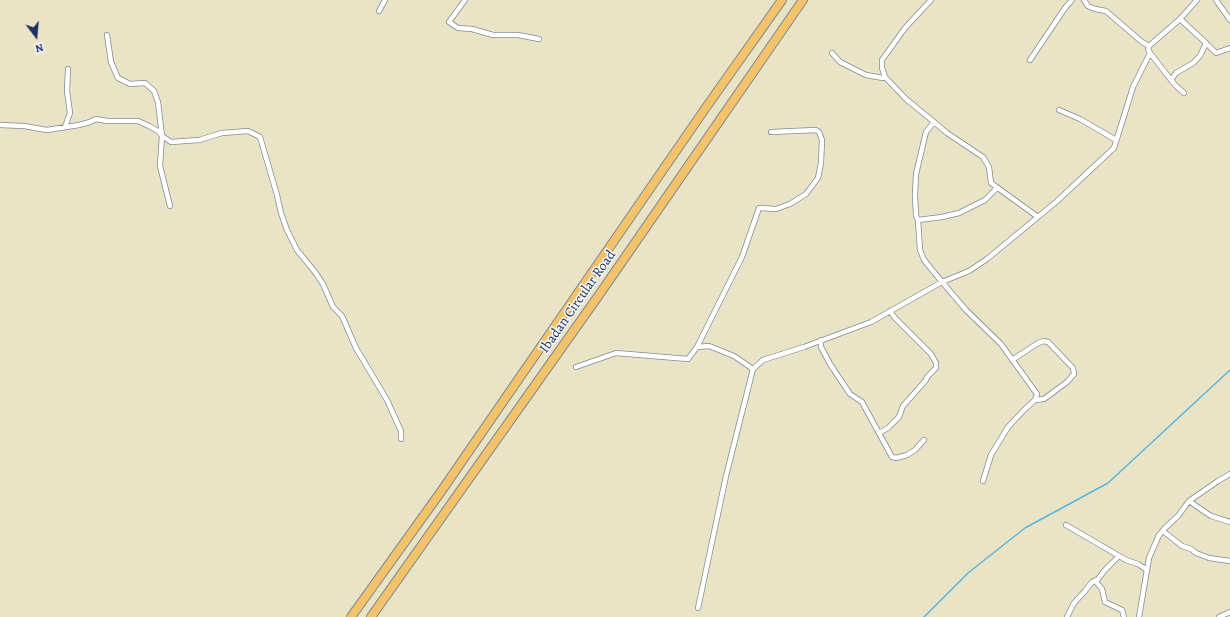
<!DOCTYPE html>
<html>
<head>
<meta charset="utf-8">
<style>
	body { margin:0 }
	#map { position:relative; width:1230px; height:617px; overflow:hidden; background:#eae4c7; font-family:Alegreya,serif }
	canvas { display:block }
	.north { position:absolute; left:16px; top:16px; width:40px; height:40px; -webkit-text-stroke:3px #f6f6f2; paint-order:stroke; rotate:164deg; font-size:11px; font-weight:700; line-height:16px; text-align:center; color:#1b2f5e }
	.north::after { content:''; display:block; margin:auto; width:14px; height:18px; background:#1b2f5e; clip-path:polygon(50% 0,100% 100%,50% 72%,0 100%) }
</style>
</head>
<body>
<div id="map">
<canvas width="1230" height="617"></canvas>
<div class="north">N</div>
</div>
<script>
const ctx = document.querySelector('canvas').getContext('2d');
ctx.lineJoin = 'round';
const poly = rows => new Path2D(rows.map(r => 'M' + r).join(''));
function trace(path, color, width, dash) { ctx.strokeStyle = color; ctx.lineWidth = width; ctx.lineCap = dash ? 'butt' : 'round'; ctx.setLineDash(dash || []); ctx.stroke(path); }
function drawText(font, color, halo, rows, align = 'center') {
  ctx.font = font + ' Alegreya,serif'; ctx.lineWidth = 3; ctx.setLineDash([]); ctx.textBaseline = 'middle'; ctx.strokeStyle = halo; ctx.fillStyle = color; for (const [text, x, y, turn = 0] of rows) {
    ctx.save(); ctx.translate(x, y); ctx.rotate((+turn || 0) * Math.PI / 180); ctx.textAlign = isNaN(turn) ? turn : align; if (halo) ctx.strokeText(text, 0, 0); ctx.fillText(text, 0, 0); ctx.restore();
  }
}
trace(poly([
	[924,617,968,573,1025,528,1108,483,1230,370]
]), '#5bb4d9', 1.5);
const street = poly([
	[465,0,449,22,458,28,472,29,493,35,518,35,539,39],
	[931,0,905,28,882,60,882,68,885,77,906,99,934,122,947,133,983,157,989,167,991,183,1038,217],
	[1084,0,1088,6,1095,9,1106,11,1142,42,1149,46],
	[1216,0,1230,20],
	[379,11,385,0],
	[1180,19,1206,43],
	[107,35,111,62,118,78,130,84,145,83,154,91,158,102,162,136,171,142,199,140,222,133,248,131,260,137,277,195,281,213,287,230,297,250,315,272,323,284,333,307,342,316,356,348,387,400,401,431,401,439],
	[1149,46,1180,19,1197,0],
	[1149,46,1148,49,1150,53,1175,85,1184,93],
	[832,53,840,62,866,75,883,78,885,77],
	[1030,60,1065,8,1072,0],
	[1171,80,1176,73,1193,63,1200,56,1206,43,1216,53,1230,48],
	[1059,110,1080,119,1116,140],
	[934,122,926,132,916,174,915,195,916,216,918,220,920,250,924,260,942,282,966,310,1001,344,1037,394,1035,400,1024,410,1008,427,991,455,983,481],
	[0,125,24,126,47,130,79,125,90,122,96,119,107,121,138,121,149,126,158,131,162,136,160,166,170,206],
	[65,127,70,113,67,91,68,69],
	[918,220,942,217,959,213,985,200,997,188],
	[821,340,821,347,830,364,850,394,862,402,892,457,896,458,907,455,915,450,924,440],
	[697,347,742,257,759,208,776,209,790,204,806,194,818,178,821,163,822,140,819,132,816,130,771,132],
	[1012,360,1038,343,1044,341,1048,342,1052,346,1073,368,1074,374,1067,382,1044,399,1035,400],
	[576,367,616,353,688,359,697,347,709,346,734,356,753,369],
	[879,433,888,428,899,417,903,406,926,380,927,377,936,368,936,363,931,354,895,318,890,311],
	[1189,501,1211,516,1230,522],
	[1066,525,1126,560,1138,564,1147,570],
	[1163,531,1182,546,1191,549,1196,553,1209,558,1230,561],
	[1119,556,1104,571,1096,582,1102,589,1105,602,1122,610,1124,617],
	[698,608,726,476,753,369,763,360,804,347,871,322,942,282,969,271,987,259,1056,202,1114,148,1133,87,1150,53],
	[1067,617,1074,603,1085,591,1092,582,1098,579],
	[1139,617,1149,558,1159,535,1165,528,1178,516,1189,501,1218,481,1230,474],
	[1219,617,1230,612]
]);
const highway = poly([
	[351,617,440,493,707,106,782,0],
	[371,617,599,295,803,0]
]);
trace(street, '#828a92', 6);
trace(highway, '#828a92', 10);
trace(street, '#fff', 4.5);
trace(highway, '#f2c36a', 8);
drawText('14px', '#1b2f5e', '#f6f6f2', [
	["Ibadan Circular Road",578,302,-55]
]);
</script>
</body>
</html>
